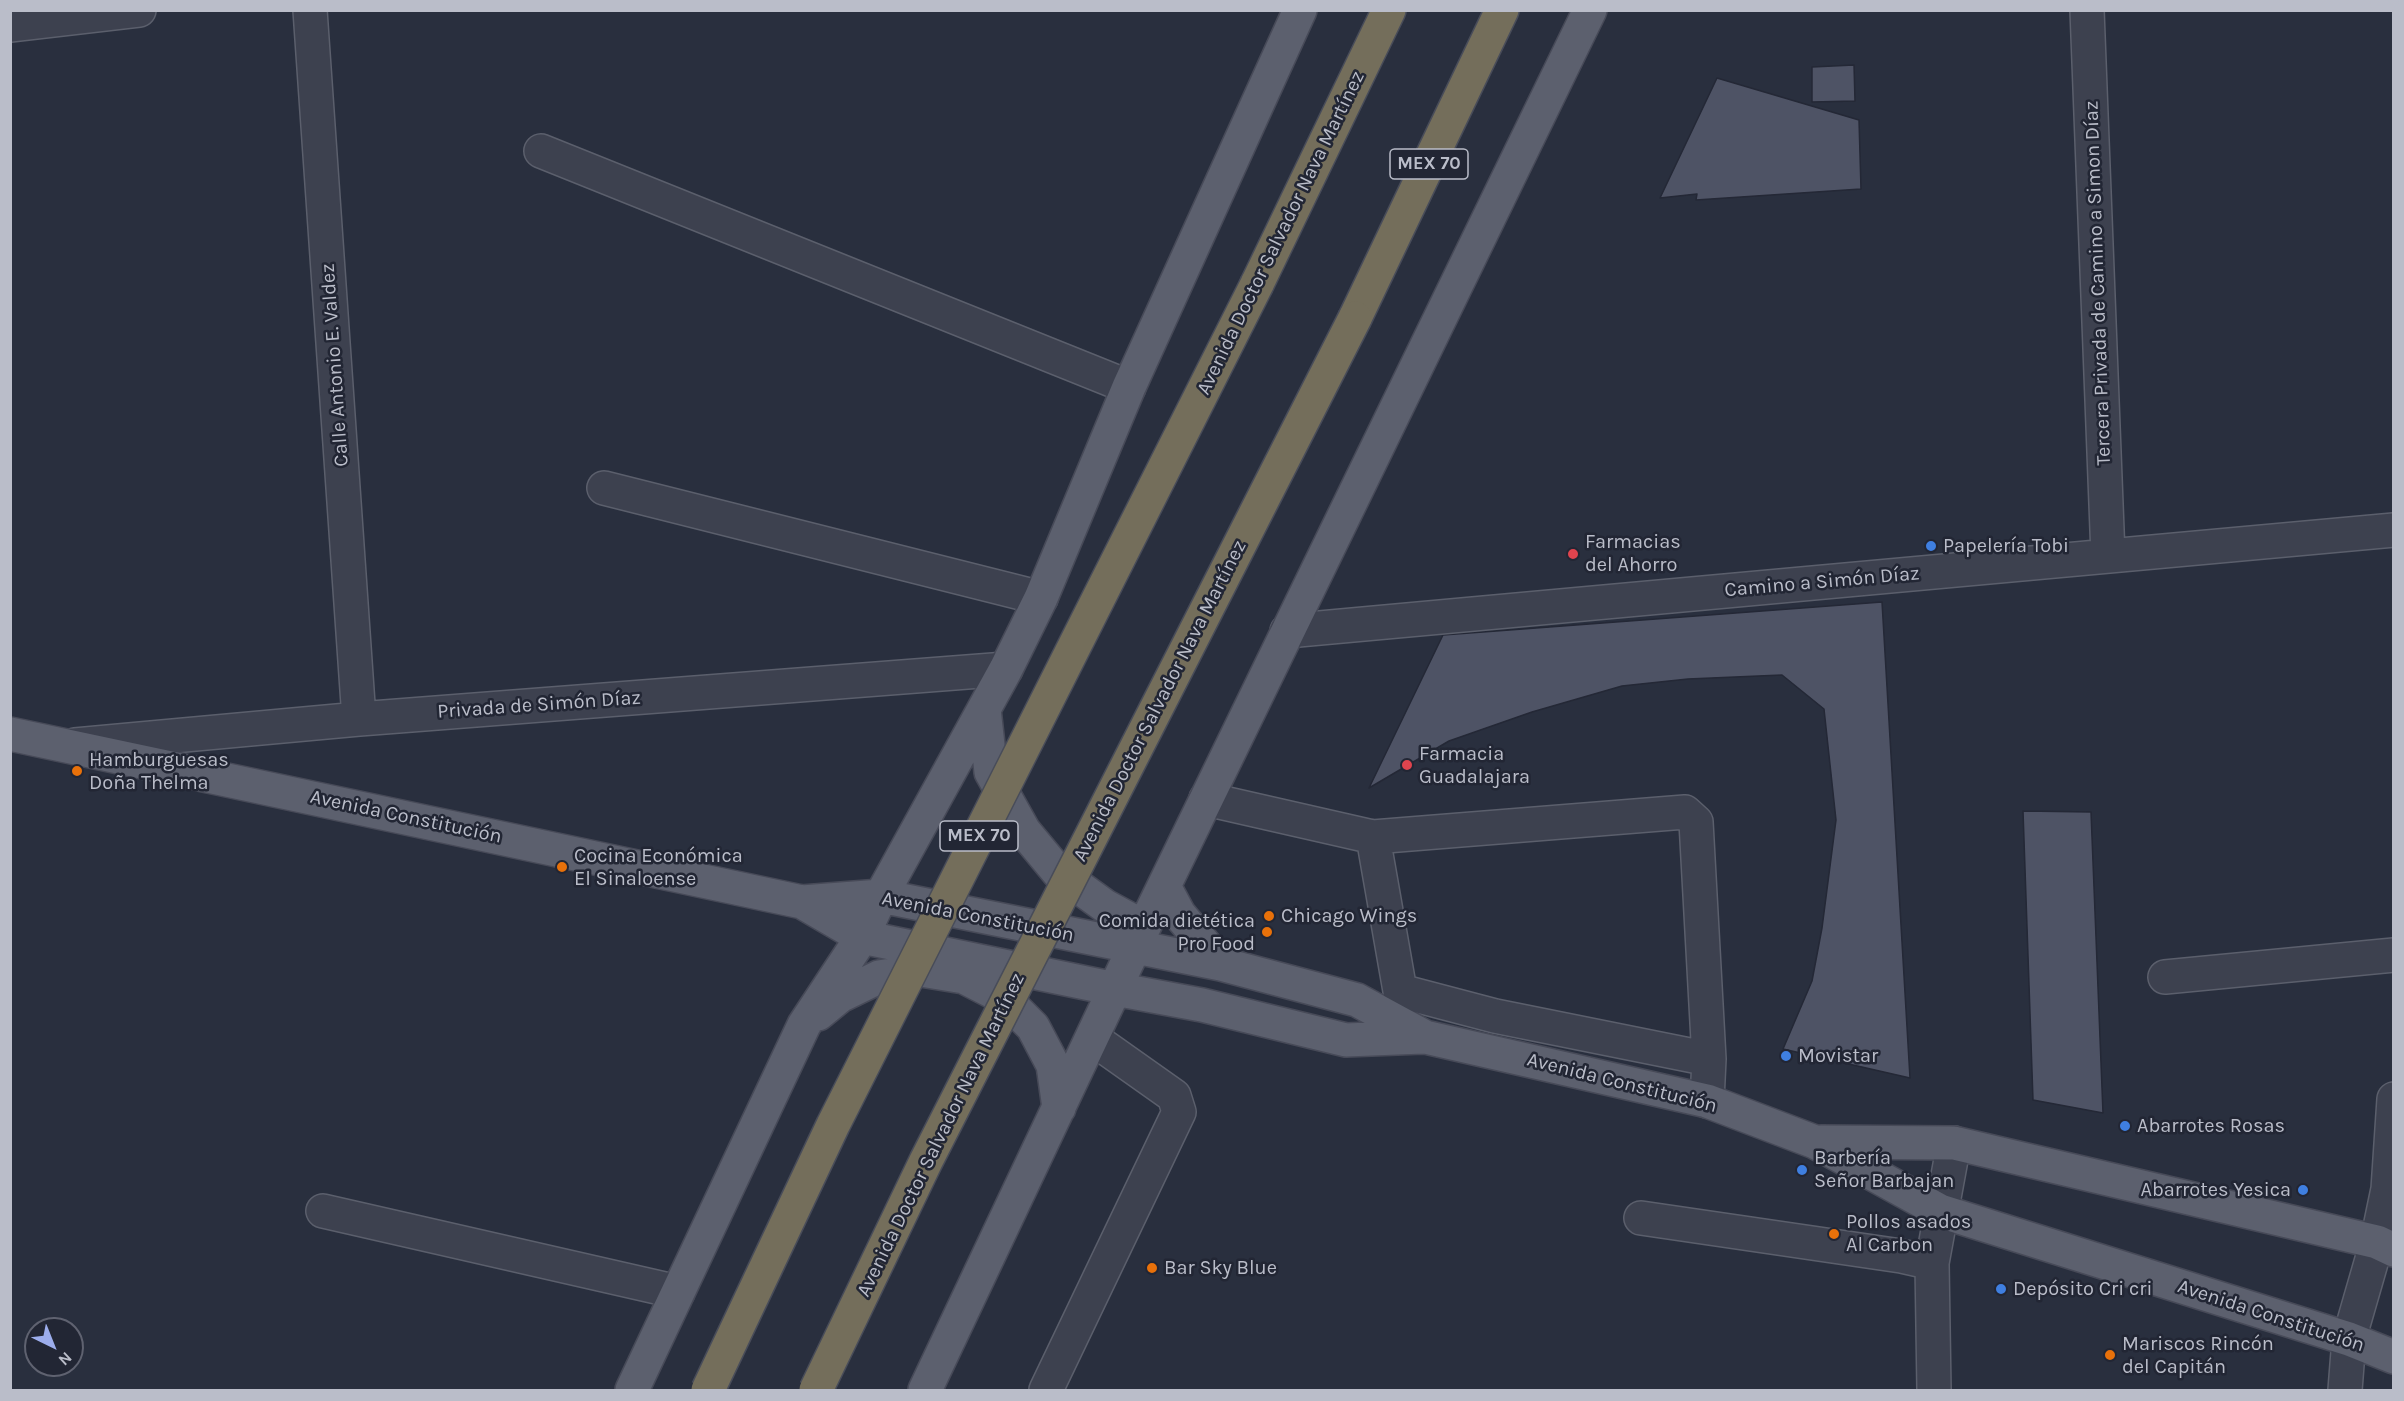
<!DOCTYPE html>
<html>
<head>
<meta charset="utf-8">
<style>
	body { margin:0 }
	#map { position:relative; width:2404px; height:1401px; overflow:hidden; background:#292f3e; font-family:Karla,sans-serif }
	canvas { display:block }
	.frame { position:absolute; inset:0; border:12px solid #babdc9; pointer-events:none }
	.north { position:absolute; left:24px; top:1317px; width:60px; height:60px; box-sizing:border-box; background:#222634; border:2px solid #5f6270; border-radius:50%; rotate:137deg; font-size:16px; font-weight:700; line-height:24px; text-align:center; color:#babdc9 }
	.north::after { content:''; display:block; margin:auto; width:21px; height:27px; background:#9cadec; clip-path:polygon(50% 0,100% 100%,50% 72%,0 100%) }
</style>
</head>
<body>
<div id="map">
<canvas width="2404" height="1401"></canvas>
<div class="frame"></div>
<div class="north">N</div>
</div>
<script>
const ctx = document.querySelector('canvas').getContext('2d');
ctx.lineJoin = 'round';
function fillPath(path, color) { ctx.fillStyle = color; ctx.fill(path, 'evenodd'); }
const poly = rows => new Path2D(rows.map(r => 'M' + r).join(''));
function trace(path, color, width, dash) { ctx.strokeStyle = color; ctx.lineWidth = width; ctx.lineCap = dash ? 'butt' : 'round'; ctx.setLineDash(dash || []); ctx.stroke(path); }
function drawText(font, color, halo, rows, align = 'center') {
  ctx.font = font + ' Karla,sans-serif'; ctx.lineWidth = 5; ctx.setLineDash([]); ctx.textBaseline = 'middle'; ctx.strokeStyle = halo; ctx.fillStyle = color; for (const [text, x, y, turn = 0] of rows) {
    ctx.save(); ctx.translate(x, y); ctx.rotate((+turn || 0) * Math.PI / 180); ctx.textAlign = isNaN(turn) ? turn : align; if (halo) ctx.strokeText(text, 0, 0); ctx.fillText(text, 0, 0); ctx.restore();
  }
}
const building = poly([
	[1854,65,1855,101,1812,102,1812,67,1854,65],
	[1717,78,1859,120,1861,189,1696,200,1697,194,1660,198,1717,78],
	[1882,602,1910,1078,1783,1049,1812,981,1822,928,1836,820,1824,709,1782,675,1688,679,1622,686,1532,712,1449,741,1369,788,1443,635,1882,602],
	[2023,811,2091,812,2103,1113,2033,1100,2023,811]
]);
fillPath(building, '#4e5365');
trace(building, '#242836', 1.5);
const minor = poly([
	[310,10,359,719],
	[2087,10,2108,556],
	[10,25,139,10],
	[541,151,1129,387],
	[604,488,1041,598],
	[1287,631,2394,530],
	[75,745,359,719,1006,669],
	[1206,799,1373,837,1685,812,1696,822,1709,1059,1707,1101],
	[1373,837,1400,991,1495,1016,1709,1059],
	[2165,977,2394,955],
	[323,1211,678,1292],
	[1641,1218,1901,1256,1932,1263],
	[1046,1390,1179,1112,1174,1096,1092,1038],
	[1934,1390,1932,1263,1954,1143],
	[2345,1390,2349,1339,2377,1242,2388,1189,2394,1099]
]);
const major = poly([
	[984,709,991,772,1024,831,1058,872,1105,906,1144,927],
	[10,734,802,902,881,896,1221,964,1357,1000,1425,1037,1707,1101,1815,1142,1940,1211,2349,1339,2394,1357],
	[1164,886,1179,914,1221,964],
	[802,902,862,937,1115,989,1202,1005,1346,1040,1423,1037],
	[818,1014,840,996,879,977,921,970,964,977,1003,997,1033,1027,1053,1065,1059,1108],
	[1821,1142,1954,1143,2377,1242,2394,1250],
	[632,1390,804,1025,862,937,881,896,1006,669,1041,598,1129,387,1300,10],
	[925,1390,1144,927,1590,10]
]);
const highway = poly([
	[1257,284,1389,10],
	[1355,318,1502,10]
]);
trace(minor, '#5b5f6c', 36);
trace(major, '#474a58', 36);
trace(highway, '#484c59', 36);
trace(minor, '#3d414f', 33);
trace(major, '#5c606e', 33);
trace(highway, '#746e5b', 33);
const highwayBridge = poly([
	[708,1390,833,1125,1257,284],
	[816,1390,926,1161,1355,318]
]);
trace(highwayBridge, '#484c59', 36, []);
trace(highwayBridge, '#746e5b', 33);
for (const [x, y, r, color] of [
	[1931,546,6,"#3f7fe0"],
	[1573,554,6,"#e0444e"],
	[1407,765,6,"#e0444e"],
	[77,771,6,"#e8710a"],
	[562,867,6,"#e8710a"],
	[1269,916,6,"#e8710a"],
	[1267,932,6,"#e8710a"],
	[1786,1056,6,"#3f7fe0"],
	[2125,1126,6,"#3f7fe0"],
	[1802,1170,6,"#3f7fe0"],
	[2303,1190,6,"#3f7fe0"],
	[1834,1234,6,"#e8710a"],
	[1152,1268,6,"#e8710a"],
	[2001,1289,6,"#3f7fe0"],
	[2110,1355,6,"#e8710a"]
]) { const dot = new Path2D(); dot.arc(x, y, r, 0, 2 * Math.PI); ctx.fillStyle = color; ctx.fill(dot); trace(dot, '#222634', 2); }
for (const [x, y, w] of [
	[1429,164,78],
	[979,836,78]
]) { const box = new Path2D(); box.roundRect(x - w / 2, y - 15, w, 30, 4.5); ctx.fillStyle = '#222634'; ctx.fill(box); trace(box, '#babdc9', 1.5); }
drawText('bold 18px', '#babdc9', null, [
	["MEX 70",1429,164],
	["MEX 70",979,836]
]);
drawText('20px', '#babdc9', '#222634', [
	["Avenida Doctor Salvador Nava Martínez",1281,233,-64],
	["Tercera Privada de Camino a Simon Díaz",2098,283,-92],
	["Calle Antonio E. Valdez",335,365,-94],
	["Camino a Simón Díaz",1822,582,-5],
	["Avenida Doctor Salvador Nava Martínez",1160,701,-63],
	["Privada de Simón Díaz",539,705,-4],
	["Avenida Constitución",406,817,12],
	["Avenida Constitución",978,917,11],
	["Avenida Constitución",1622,1083,14],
	["Avenida Doctor Salvador Nava Martínez",941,1135,-64],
	["Avenida Constitución",2271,1316,18]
]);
drawText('20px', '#babdc9', '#222634', [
	["Farmacias",1585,542],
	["del Ahorro",1585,565],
	["Papelería Tobi",1943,546],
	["Farmacia",1419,754],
	["Guadalajara",1419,777],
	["Hamburguesas",89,760],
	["Doña Thelma",89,783],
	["Cocina Económica",574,856],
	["El Sinaloense",574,879],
	["Chicago Wings",1281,916],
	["Comida dietética",1255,921,"right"],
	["Pro Food",1255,944,"right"],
	["Movistar",1798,1056],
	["Abarrotes Rosas",2137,1126],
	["Barbería",1814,1158],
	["Señor Barbajan",1814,1181],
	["Abarrotes Yesica",2291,1190,"right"],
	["Pollos asados",1846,1222],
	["Al Carbon",1846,1245],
	["Bar Sky Blue",1164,1268],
	["Depósito Cri cri",2013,1289],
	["Mariscos Rincón",2122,1344],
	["del Capitán",2122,1367]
], 'left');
</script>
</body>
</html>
